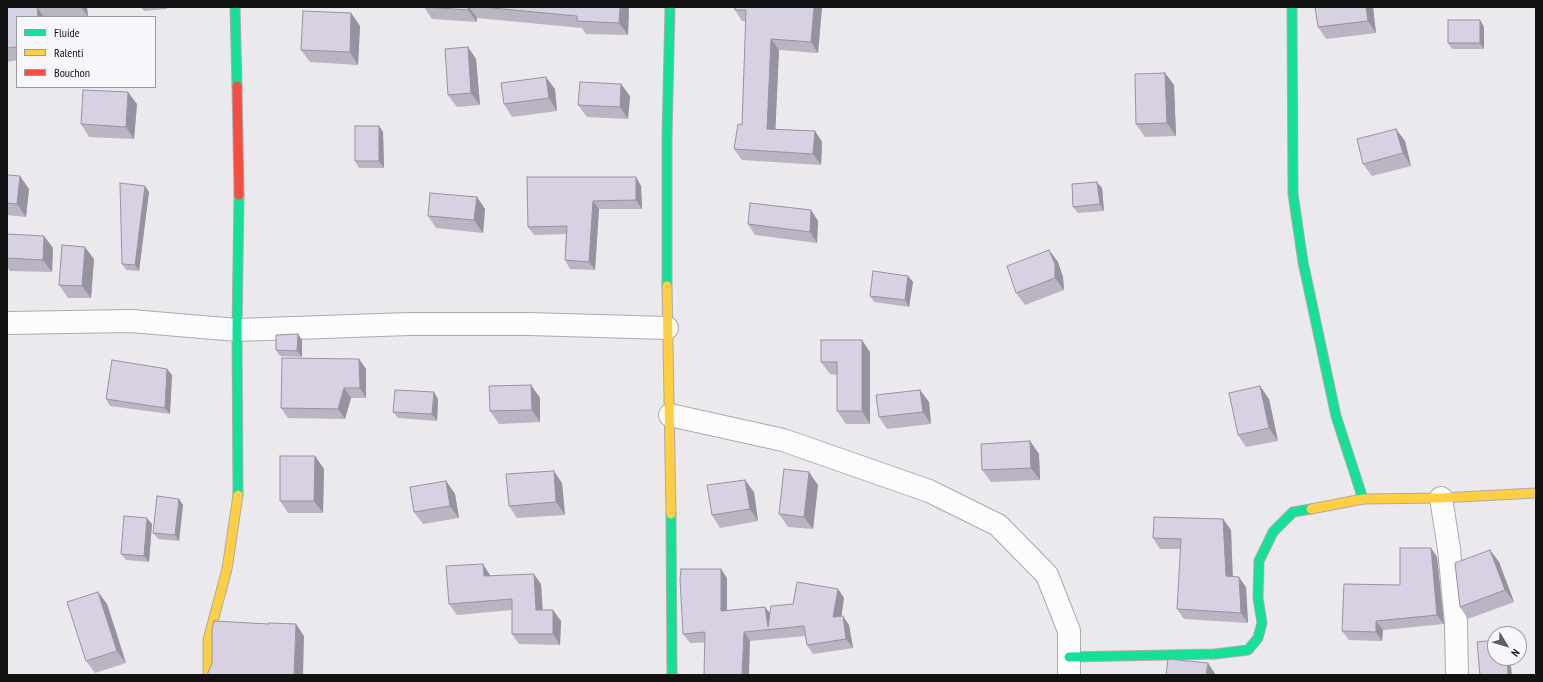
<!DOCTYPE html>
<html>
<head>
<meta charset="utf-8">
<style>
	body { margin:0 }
	#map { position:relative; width:1543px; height:682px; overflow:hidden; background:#ebe9ed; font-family:"PT Sans Narrow",sans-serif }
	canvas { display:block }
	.frame { position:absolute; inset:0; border:8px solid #121213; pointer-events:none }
	.legend { position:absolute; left:16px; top:16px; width:140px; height:72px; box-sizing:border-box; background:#f7f6fb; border:1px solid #9b9b9e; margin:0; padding:5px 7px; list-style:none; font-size:12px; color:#121213 }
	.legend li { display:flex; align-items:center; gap:8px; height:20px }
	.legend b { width:20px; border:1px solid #9b9b9e }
	.north { position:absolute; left:1487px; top:626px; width:40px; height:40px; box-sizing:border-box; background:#f7f6fb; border:1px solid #9b9b9e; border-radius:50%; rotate:128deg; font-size:11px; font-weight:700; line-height:16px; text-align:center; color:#121213 }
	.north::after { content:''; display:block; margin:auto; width:14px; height:18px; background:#5e5d5f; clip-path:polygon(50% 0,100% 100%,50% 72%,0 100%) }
</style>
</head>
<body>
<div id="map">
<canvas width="1543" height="682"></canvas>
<div class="frame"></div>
<ul class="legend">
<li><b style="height:5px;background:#16e098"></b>Fluide</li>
<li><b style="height:5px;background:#ffcf43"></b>Ralenti</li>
<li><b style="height:5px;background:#f24e42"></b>Bouchon</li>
</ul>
<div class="north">N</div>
</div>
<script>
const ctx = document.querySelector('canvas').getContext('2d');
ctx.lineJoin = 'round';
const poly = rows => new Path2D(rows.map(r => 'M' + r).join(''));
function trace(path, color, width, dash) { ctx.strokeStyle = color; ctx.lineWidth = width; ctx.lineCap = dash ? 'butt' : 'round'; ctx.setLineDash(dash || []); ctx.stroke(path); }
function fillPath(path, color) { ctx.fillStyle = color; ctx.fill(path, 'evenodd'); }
const street = poly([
	[7,323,131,321,237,330,409,324,529,324,667,328],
	[670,415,783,440,929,491,998,525,1047,575,1069,631,1069,675],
	[1441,498,1449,549,1456,623,1457,675]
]);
const fast = poly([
	[235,7,237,86],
	[1292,7,1293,194,1303,262,1336,416,1363,499],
	[667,286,667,137,670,7],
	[238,495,237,330,239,195],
	[671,514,672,675],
	[1069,657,1215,654,1248,650,1258,638,1262,623,1258,598,1259,561,1273,532,1293,512,1311,509]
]);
const slow = poly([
	[667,286,671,514],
	[1311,509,1363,499,1441,498,1536,493],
	[208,675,208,640,227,569,238,495]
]);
const jam = poly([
	[237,86,239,195]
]);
trace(street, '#abaaad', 24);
trace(fast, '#abaaad', 11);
trace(slow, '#abaaad', 11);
trace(jam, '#abaaad', 11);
trace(street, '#fcfcfc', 22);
trace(fast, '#16e098', 9);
trace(slow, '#ffcf43', 9);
trace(jam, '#f24e42', 9);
fillPath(poly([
	[7,7,87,7,88,17,17,17,17,60,7,62],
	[141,7,167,7,167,9,144,11],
	[424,7,629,7,628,35,586,34,582,28,477,18,477,22,432,19],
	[735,7,822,7,818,53,779,50,775,129,815,131,822,142,821,165,742,160,734,149,742,125,746,21,742,21,735,10],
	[1373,7,1376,33,1326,39,1318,27],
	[351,13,360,26,358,65,310,62,301,50],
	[1480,20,1484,27,1484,49,1452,49,1448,43],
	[468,47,476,59,480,105,457,107,448,95],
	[1165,73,1174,85,1176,136,1145,137,1136,124],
	[621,84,630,96,628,119,587,117,578,105],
	[555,89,557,111,512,117,504,104],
	[137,104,134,139,89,137,81,124],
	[379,126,383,132,384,168,359,168,355,161],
	[1396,129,1405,141,1411,166,1372,176,1363,164],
	[7,175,29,189,26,217,7,215],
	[636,177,641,186,642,209,599,209,595,270,570,269,565,260,566,234,534,235,528,227],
	[145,186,149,192,139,271,126,270,122,264],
	[1102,188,1104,211,1078,213,1073,207],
	[477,197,485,209,483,233,436,228,428,216],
	[811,210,818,221,817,243,755,235,748,224],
	[44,236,53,248,52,272,10,271,7,267,7,258],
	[1049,250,1058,262,1063,277,1064,290,1025,305,1016,293],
	[94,259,91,298,68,298,59,285],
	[908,276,913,282,909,307,874,302,870,296],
	[298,334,302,340,302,357,280,356,276,350],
	[870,352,870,424,846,424,837,411,837,375,830,374,821,362],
	[359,359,366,369,366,398,351,398,345,419,288,418,281,408],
	[167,369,172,375,170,414,110,406,106,399],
	[531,385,540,398,540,422,499,424,490,411],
	[1260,386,1269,399,1278,441,1246,447,1238,435],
	[920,390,929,402,931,424,887,429,879,417],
	[438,399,437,421,398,418,393,412],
	[1030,441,1039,454,1040,480,991,482,982,470],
	[315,456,324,469,323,513,288,513,280,501],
	[446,481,455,494,459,518,423,524,414,512],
	[562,483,565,515,517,518,509,506],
	[818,485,813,529,788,527,779,514],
	[754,492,758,521,720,528,712,515],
	[179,499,183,505,179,541,158,539,153,533],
	[1223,519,1231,530,1233,577,1246,587,1248,623,1184,619,1177,609,1181,549,1160,549,1153,538],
	[152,524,149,562,126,560,121,554],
	[1431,548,1437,557,1444,624,1383,630,1382,641,1349,640,1342,631,1400,585],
	[1490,550,1499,562,1514,602,1468,619,1460,607],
	[490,575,490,576,541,584,543,610,561,621,560,645,519,644,512,634,512,610,457,615,449,604],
	[727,578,727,610,765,607,770,613,793,604,838,589,844,598,841,616,849,625,853,648,813,654,807,645,805,636,750,641,690,643,683,634],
	[98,592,107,604,126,663,95,673,86,661]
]), '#bab4c3');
fillPath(poly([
	[37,7,44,17,38,17],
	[81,7,87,7,88,17],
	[468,7,469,7,477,18,477,22,468,10],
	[620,7,629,7,628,35,619,23],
	[814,7,822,7,818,53,811,42],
	[1366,7,1373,7,1376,33,1368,21],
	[351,13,360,26,358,65,350,52],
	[1480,20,1484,27,1484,49,1480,43],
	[771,39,779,50,775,140,767,129],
	[468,47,476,59,480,105,471,93],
	[1165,73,1174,85,1176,136,1167,123],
	[546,77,555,89,557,111,549,98],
	[621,84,630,96,628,119,620,107],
	[128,92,137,104,134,139,126,127],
	[379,126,383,132,384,168,379,161],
	[1396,129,1405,141,1411,166,1403,153],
	[815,131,822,142,821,165,813,154],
	[20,176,29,189,26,217,17,204],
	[636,177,641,186,642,209,636,200],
	[1097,182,1102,188,1104,211,1100,204],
	[145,186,149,192,139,271,135,265],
	[477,197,485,209,483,233,474,220],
	[593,201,599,209,595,270,589,262],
	[811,210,818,221,817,243,810,232],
	[44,236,53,248,52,272,43,260],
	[85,247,94,259,91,298,82,286],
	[1049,250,1058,262,1063,277,1064,290,1055,278],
	[908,276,913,282,909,307,905,300],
	[298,334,302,340,302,357,297,351],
	[862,340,870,352,870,424,862,411],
	[359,359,366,369,366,398,360,388],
	[167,369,172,375,170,414,165,408],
	[531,385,540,398,540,422,532,410],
	[1260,386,1269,399,1278,441,1269,428],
	[344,388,351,398,345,419,338,409],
	[920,390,929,402,931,424,923,412],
	[434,392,438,399,437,421,432,414],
	[1030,441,1039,454,1040,480,1031,468],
	[315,456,324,469,323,513,314,501],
	[554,471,562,483,565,515,556,502],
	[809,472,818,485,813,529,804,517],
	[745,480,754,492,758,521,750,509],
	[446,481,455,494,459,518,450,506],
	[179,499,183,505,179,541,175,535],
	[147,518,152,524,149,562,144,556],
	[1223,519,1231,530,1233,587,1226,576],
	[1431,548,1437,557,1444,624,1437,615],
	[1490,550,1499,562,1514,602,1505,590],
	[483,564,490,575,491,587,484,576],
	[721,569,727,578,727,620,721,611],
	[534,574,541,584,543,621,536,610],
	[1239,577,1246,587,1248,623,1241,613],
	[838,589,844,598,840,626,833,617],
	[98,592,107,604,126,663,117,651],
	[765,607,772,616,768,627],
	[553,610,561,621,560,645,553,634],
	[843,616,849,625,853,648,846,639],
	[1376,621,1383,630,1382,641,1376,632],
	[296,624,304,636,303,675,294,675],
	[744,632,750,641,749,675,742,675],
	[1507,658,1510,658,1512,675,1508,675],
	[1208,663,1216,675,1206,675]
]), '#97929f');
const building = poly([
	[7,7,37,7,38,17,17,17,17,47,7,48,7,7],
	[424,7,468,7,468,10,424,7],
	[482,7,620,7,619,23,577,21,577,16,482,7],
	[735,7,814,7,811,42,771,39,767,129,815,131,813,154,734,149,738,124,742,125,746,10,735,10,735,7],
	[1315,7,1366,7,1368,21,1318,27,1315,7],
	[303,11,351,13,350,52,301,50,303,11],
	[1448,20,1480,20,1480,43,1448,43,1448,20],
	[468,47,471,93,448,95,445,49,468,47],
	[1165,73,1167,123,1136,124,1135,74,1165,73],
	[546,77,549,98,504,104,501,83,546,77],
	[580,82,621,84,620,107,578,105,580,82],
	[83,90,128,92,126,127,81,124,83,90],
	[355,126,379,126,379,161,355,161,355,126],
	[1396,129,1403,153,1363,164,1357,139,1396,129],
	[7,175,20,176,17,204,7,203,7,175],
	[527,177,636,177,636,200,593,201,589,262,565,260,567,226,528,227,527,177],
	[1097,182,1100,204,1073,207,1072,184,1097,182],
	[120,183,145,186,135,265,122,264,120,183],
	[430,193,477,197,474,220,428,216,430,193],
	[750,203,811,210,810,232,748,224,750,203],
	[7,234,44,236,43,260,7,258,7,234],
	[62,245,85,247,82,286,59,285,62,245],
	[1049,250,1055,264,1055,278,1016,293,1007,266,1049,250],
	[873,271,908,276,905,300,870,296,873,271],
	[298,334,297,351,276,350,276,335,298,334],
	[821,340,862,340,862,411,837,411,837,362,821,362,821,340],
	[282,358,359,359,360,388,344,388,338,409,281,408,282,358],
	[112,360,167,369,165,408,106,399,112,360],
	[531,385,532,410,490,411,489,386,531,385],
	[1260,386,1269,428,1238,435,1229,393,1260,386],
	[395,390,434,392,432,414,393,412,395,390],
	[920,390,923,412,879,417,876,395,920,390],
	[1030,441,1031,468,982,470,981,444,1030,441],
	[280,456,315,456,314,501,280,501,280,456],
	[784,469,809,472,804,517,779,514,784,469],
	[554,471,556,502,509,506,506,474,554,471],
	[745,480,750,509,712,515,707,485,745,480],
	[446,481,450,506,414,512,410,487,446,481],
	[157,496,179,499,175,535,153,533,157,496],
	[124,516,147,518,144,556,121,554,124,516],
	[1154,517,1223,519,1226,576,1239,577,1241,613,1177,609,1181,539,1153,538,1154,517],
	[1400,548,1431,548,1437,615,1376,621,1376,632,1342,631,1344,584,1400,585,1400,548],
	[1490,550,1505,590,1460,607,1455,563,1490,550],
	[483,564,484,576,534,574,536,610,553,610,553,634,512,634,512,599,449,604,446,566,483,564],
	[681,569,721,569,721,611,765,607,768,627,771,606,793,604,797,582,838,589,833,617,843,616,846,639,807,645,804,626,744,632,742,675,704,675,705,632,683,634,680,579,681,569],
	[98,592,117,651,86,661,67,602,98,592],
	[214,621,269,624,269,623,296,624,294,675,207,675,212,663,212,629,214,621],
	[1495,640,1495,658,1507,658,1508,675,1480,675,1477,642,1495,640],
	[1168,659,1208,663,1206,675,1166,675,1168,659]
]);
fillPath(building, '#d8d1e3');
trace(building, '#97929f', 1);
</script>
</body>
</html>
